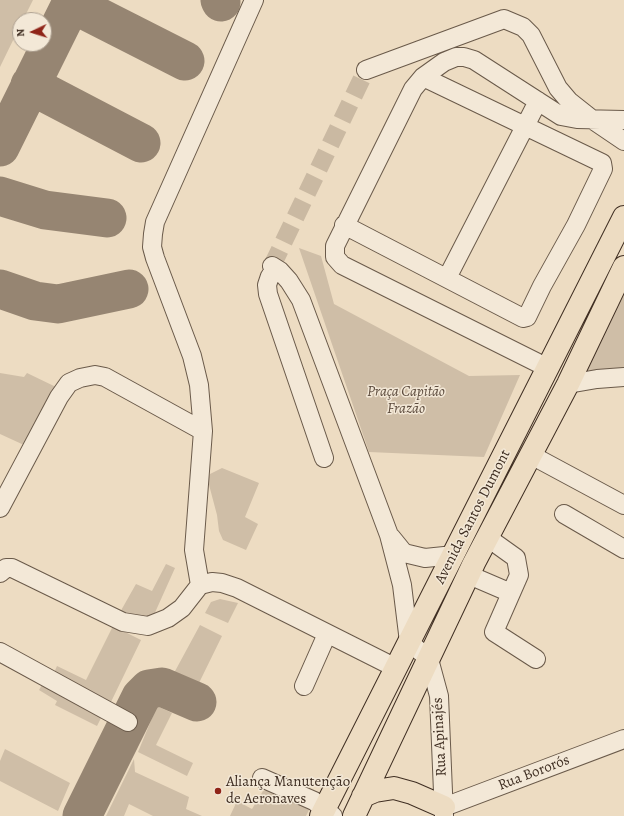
<!DOCTYPE html>
<html>
<head>
<meta charset="utf-8">
<style>
	body { margin:0 }
	#map { position:relative; width:624px; height:816px; overflow:hidden; background:#eddcc2; font-family:Alegreya,serif }
	canvas { display:block }
	.north { position:absolute; left:12px; top:12px; width:40px; height:40px; box-sizing:border-box; background:#f3e8d7; border:1px solid #ab9e8f; border-radius:50%; rotate:266deg; font-size:11px; font-weight:700; line-height:16px; text-align:center; color:#3f2e22 }
	.north::after { content:''; display:block; margin:auto; width:14px; height:18px; background:#8f2418; clip-path:polygon(50% 0,100% 100%,50% 72%,0 100%) }
</style>
</head>
<body>
<div id="map">
<canvas width="624" height="816"></canvas>
<div class="north">N</div>
</div>
<script>
const ctx = document.querySelector('canvas').getContext('2d');
ctx.lineJoin = 'round';
function fillPath(path, color) { ctx.fillStyle = color; ctx.fill(path, 'evenodd'); }
const poly = rows => new Path2D(rows.map(r => 'M' + r).join(''));
function trace(path, color, width, dash) { ctx.strokeStyle = color; ctx.lineWidth = width; ctx.lineCap = dash ? 'butt' : 'round'; ctx.setLineDash(dash || []); ctx.stroke(path); }
function drawText(font, color, halo, rows, align = 'center') {
  ctx.font = font + ' Alegreya,serif'; ctx.lineWidth = 3; ctx.setLineDash([]); ctx.textBaseline = 'middle'; ctx.strokeStyle = halo; ctx.fillStyle = color; for (const [text, x, y, turn = 0] of rows) {
    ctx.save(); ctx.translate(x, y); ctx.rotate((+turn || 0) * Math.PI / 180); ctx.textAlign = isNaN(turn) ? turn : align; if (halo) ctx.strokeText(text, 0, 0); ctx.fillText(text, 0, 0); ctx.restore();
  }
}
fillPath(poly([
	[0,0,33,0,23,20,20,20,20,26,0,67],
	[299,248,321,256,334,304,469,376,520,375,484,457,369,452],
	[624,291,624,371,581,376],
	[0,373,24,377,27,373,56,387,24,445,0,434],
	[222,468,259,483,245,517,258,524,246,550,223,540,219,531,217,515,208,481,210,474],
	[166,564,175,568,153,617,143,621,119,614,136,584,152,591],
	[220,599,238,603,228,623,205,613,211,602],
	[200,625,222,636,198,685,174,673],
	[113,626,141,640,109,706,53,675,57,666,86,680],
	[43,683,102,716,97,726,55,705,57,701,39,690],
	[157,706,172,713,156,745,193,763,187,776,138,752],
	[5,749,70,783,58,811,0,781,0,761],
	[134,759,135,772,189,797,186,809,202,816,153,816,129,804,124,816,106,816],
	[268,789,310,808,306,816,230,816,237,801,252,809,263,791]
]), '#cfbea7');
trace(poly([
	[220,0,221,2],
	[71,3,185,61],
	[30,85,141,143],
	[0,147,73,0],
	[0,196,45,210,107,218],
	[0,289,35,301,58,304,129,289],
	[82,816,141,697,149,689,162,687,197,702]
]), '#968572', 39);
trace(poly([
	[272,266,366,70]
]), '#cab9a2', 18, [18, 9]);
const minor = poly([
	[366,70,504,19,523,27,531,35,558,88,569,101,593,120,624,141],
	[344,225,523,318,527,317,542,286,576,225,603,169,602,163,423,77],
	[272,266,280,271,289,281,301,300,389,535,402,585,409,642,429,659,439,696,444,816],
	[280,271,270,276,267,285,268,294,324,458],
	[447,278,538,101],
	[548,368,342,265,335,257,335,246,413,89,423,77,444,62,456,57,464,57,474,60,561,116,577,119,624,120],
	[568,384,597,379,624,377],
	[531,455,624,505],
	[0,508,59,397,69,383,80,378,95,375,105,377,203,431],
	[564,514,624,549],
	[391,537,404,553,425,558,454,555],
	[488,538,516,558,519,575,494,632,536,659],
	[0,573,6,568,12,568,123,622,148,626,168,618,182,608,200,585,212,582,222,583,237,588,396,668],
	[469,575,511,593],
	[200,585,194,550,203,431,199,385,192,356,155,258,152,247,153,234,155,222,254,0],
	[0,652,128,722],
	[304,686,327,634],
	[262,778,314,801,333,816],
	[444,807,624,739]
]);
const major = poly([
	[363,796,375,791,394,788,412,793,444,807],
	[321,816,624,217],
	[354,816,474,563,568,384,624,267]
]);
trace(minor, '#6a5a4a', 20);
trace(major, '#3f2e22', 24);
trace(minor, '#f3e8d7', 18);
trace(major, '#eddcc2', 22);
for (const [x, y, r, color] of [
	[218,791,4,"#8f2418"]
]) { const dot = new Path2D(); dot.arc(x, y, r, 0, 2 * Math.PI); ctx.fillStyle = color; ctx.fill(dot); trace(dot, '#f3e8d7', 1.5); }
drawText('italic 15px', '#5c4b3d', '#f3e8d7', [
	["Praça Capitão",406,392],
	["Frazão",406,409]
]);
drawText('15px', '#3f2e22', '#f3e8d7', [
	["Avenida Santos Dumont",473,517,-63],
	["Rua Apinajés",440,737,-93],
	["Rua Bororós",534,773,-21]
]);
drawText('15px', '#3f2e22', '#f3e8d7', [
	["Aliança Manutenção",226,782],
	["de Aeronaves",226,799]
], 'left');
</script>
</body>
</html>
